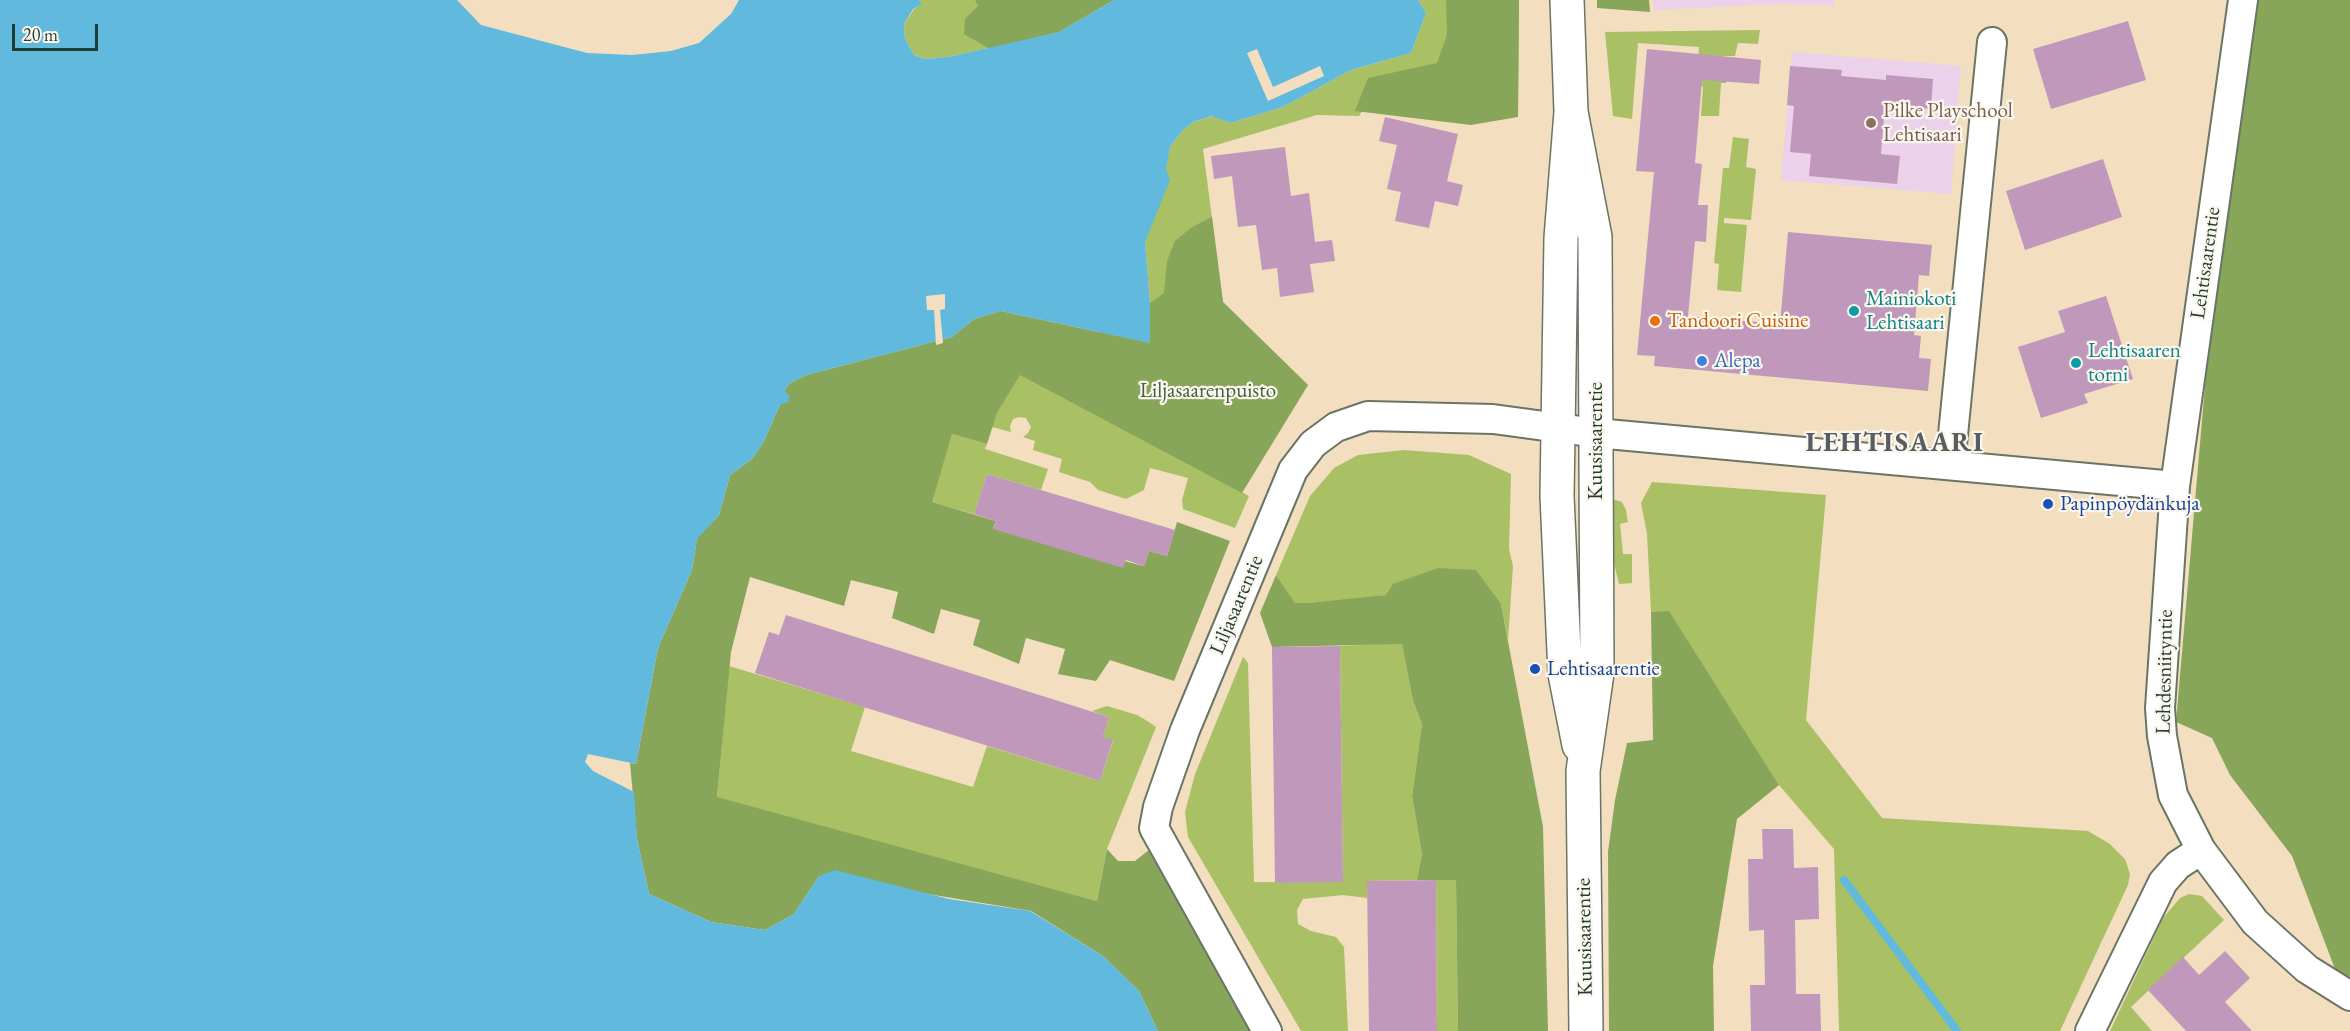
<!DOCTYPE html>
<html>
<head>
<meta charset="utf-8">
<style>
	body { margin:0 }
	#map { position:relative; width:2350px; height:1031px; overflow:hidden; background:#f3dec0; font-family:"EB Garamond",serif }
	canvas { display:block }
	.scale { position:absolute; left:12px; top:24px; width:86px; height:27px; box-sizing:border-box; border:3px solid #1f3d34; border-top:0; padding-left:8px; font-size:18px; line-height:21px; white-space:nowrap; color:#1f3d34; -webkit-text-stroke:4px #fbf7ec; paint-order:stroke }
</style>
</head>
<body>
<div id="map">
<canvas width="2350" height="1031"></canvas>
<div class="scale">20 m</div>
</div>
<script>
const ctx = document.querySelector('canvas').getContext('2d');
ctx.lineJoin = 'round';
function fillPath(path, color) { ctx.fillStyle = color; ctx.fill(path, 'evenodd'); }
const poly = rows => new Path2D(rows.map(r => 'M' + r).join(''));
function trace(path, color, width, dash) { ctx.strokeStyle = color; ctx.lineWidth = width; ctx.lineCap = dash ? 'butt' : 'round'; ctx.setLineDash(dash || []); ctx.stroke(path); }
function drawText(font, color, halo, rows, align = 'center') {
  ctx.font = font + ' "EB Garamond",serif'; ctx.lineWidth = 4.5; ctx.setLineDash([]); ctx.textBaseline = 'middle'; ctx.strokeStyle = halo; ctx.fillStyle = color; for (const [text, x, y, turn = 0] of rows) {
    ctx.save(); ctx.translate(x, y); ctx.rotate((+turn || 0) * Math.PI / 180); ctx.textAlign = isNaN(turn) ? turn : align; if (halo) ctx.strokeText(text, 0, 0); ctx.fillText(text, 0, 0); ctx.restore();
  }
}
fillPath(poly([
	[1654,0,1834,0,1834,5,1774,4,1654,10],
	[1792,52,1961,66,1951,194,1781,180]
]), '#ecd1eb');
fillPath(poly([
	[919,0,1113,0,1059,32,948,57,925,59,914,55,905,39,904,24,914,9,921,4],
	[1418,0,1519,0,1518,117,1473,104,1371,96,1359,116,1317,115,1203,149,1223,302,1308,385,1242,492,1249,496,1235,528,1183,509,1182,500,1188,478,1150,468,1144,490,1126,499,1098,490,1090,482,1059,472,1062,459,1033,450,1035,441,1023,437,1028,433,1031,427,1026,418,1019,417,1013,419,1010,426,1011,432,992,427,997,413,1019,375,1150,303,1145,242,1170,147,1182,131,1193,122,1213,116,1230,123,1283,107,1351,70,1411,53,1426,13],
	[1760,30,1758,44,1738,43,1735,56,1722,56,1721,67,1726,68,1726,83,1721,83,1719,116,1701,116,1703,86,1697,85,1699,47,1638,43,1632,119,1613,116,1605,32],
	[1733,137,1749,139,1746,167,1756,169,1751,220,1724,218,1724,223,1747,225,1741,292,1717,290,1719,264,1714,263,1723,168,1729,168],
	[952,434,987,444,985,449,1048,469,1041,490,987,474,974,514,931,502],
	[1404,450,1469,455,1511,474,1509,549,1513,566,1508,640,1501,604,1386,595,1345,601,1295,604,1276,575,1310,496,1334,468,1358,455],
	[1652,482,1826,495,1806,720,1882,818,2088,831,2110,844,2125,859,2130,874,2128,885,2060,1031,1839,1031,1834,849,1779,785,1669,612,1651,612,1647,534,1641,503],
	[1616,500,1622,502,1626,510,1628,522,1620,524,1623,554,1632,554,1632,583,1619,584,1605,526,1604,501],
	[1402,643,1413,701,1422,724,1412,796,1422,854,1417,880,1368,881,1367,898,1343,895,1303,899,1297,910,1298,924,1311,931,1336,937,1344,947,1348,1031,1301,1031,1188,837,1185,812,1195,774,1243,657,1248,663,1254,882,1343,882,1340,646],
	[729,666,865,707,851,751,973,787,987,746,1100,781,1113,741,1103,737,1109,717,1092,711,1107,706,1137,715,1149,722,1156,727,1107,849,1097,901,717,798],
	[1456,879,1458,1031,1437,1031,1436,880],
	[2189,894,2202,896,2224,920,2131,1007,2152,1031,2110,1031,2163,918,2180,898]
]), '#aac065');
fillPath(poly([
	[975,0,1114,0,1059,32,990,49,964,34,965,19,978,6],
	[1446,0,1519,0,1518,117,1471,125,1355,111,1368,78,1437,63,1447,35],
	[1597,0,1649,0,1650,12,1597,8],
	[2258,0,2350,0,2350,977,2335,969,2292,856,2230,775,2212,738,2176,722,2209,339],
	[1212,217,1223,302,1308,385,1242,493,1020,375,997,413,987,444,952,434,932,502,996,521,993,528,1144,566,1149,551,1167,556,1177,522,1230,541,1174,681,1110,660,1096,681,1058,674,1065,649,1026,638,1019,664,973,645,980,620,941,609,934,634,892,618,898,592,851,580,844,606,750,577,731,652,717,797,1097,901,1107,849,1118,861,1135,861,1150,849,1255,1031,1158,1031,1139,991,1103,956,1031,911,819,876,794,914,765,930,711,922,649,894,637,839,630,763,636,764,658,648,692,570,697,538,719,515,730,475,752,459,763,443,780,405,784,391,790,383,806,375,952,337,974,319,1001,311,1150,343,1150,303,1164,293,1167,261,1175,241,1192,227],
	[1438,568,1476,570,1501,604,1543,827,1548,1031,1458,1031,1456,880,1417,880,1422,854,1412,796,1422,724,1413,701,1402,644,1272,647,1260,613,1276,575,1295,603,1309,603,1386,595,1393,584],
	[1669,611,1779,785,1737,819,1713,966,1714,1031,1609,1031,1608,852,1615,800,1627,743,1653,740,1651,612]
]), '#87a65a');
fillPath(poly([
	[0,0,457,0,481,25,587,53,632,55,671,51,699,43,731,14,739,0,919,0,922,4,913,9,904,24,905,39,914,55,925,59,948,57,1059,32,1114,0,1418,0,1426,13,1411,53,1351,70,1283,107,1230,123,1212,116,1193,122,1182,131,1170,147,1166,169,1170,180,1145,242,1150,303,1150,343,1001,311,974,319,952,337,806,375,790,383,784,391,789,395,789,402,780,405,763,443,752,459,730,475,719,515,697,539,692,570,658,648,636,764,588,754,585,762,593,771,634,792,637,839,649,894,711,922,765,930,794,914,819,876,835,870,949,899,1030,911,1103,956,1139,991,1158,1031,0,1031]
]), '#61b9de');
fillPath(poly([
	[1257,49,1273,87,1320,66,1324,76,1268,101,1247,53],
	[945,294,945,309,940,310,943,343,936,345,934,310,927,310,926,296]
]), '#f3dec0');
trace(poly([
	[1844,880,1957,1031]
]), '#61b9de', 8);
fillPath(poly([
	[2128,21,2146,80,2051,109,2033,49],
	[1647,49,1761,60,1759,84,1702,80,1695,163,1702,164,1698,205,1708,205,1706,242,1695,241,1688,316,1780,324,1788,232,1932,245,1929,276,1919,275,1914,335,1921,336,1919,358,1931,359,1928,391,1654,366,1655,356,1637,355,1654,172,1636,171],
	[1790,66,1842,70,1841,76,1886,80,1886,75,1933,79,1931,109,1885,105,1881,154,1900,156,1897,184,1809,176,1811,154,1790,152,1794,106,1787,105],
	[1385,117,1458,134,1447,181,1463,185,1458,206,1435,201,1429,228,1395,221,1401,192,1387,189,1397,145,1379,141],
	[1285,147,1291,196,1309,193,1315,242,1332,240,1335,261,1310,264,1314,292,1280,297,1277,268,1262,270,1256,225,1238,227,1232,176,1214,179,1211,156],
	[2103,159,2122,217,2025,250,2006,191],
	[2106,296,2133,379,2084,394,2088,403,2041,418,2018,347,2065,332,2058,311],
	[987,474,1175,530,1167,556,1149,551,1144,566,1126,560,1123,568,993,529,996,521,974,514],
	[786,615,1109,717,1103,737,1113,740,1100,781,755,673,769,632,779,635],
	[1340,646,1343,882,1275,883,1272,647],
	[1762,829,1793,829,1794,868,1818,867,1819,919,1795,920,1796,994,1820,994,1821,1031,1751,1031,1750,985,1765,985,1764,930,1749,931,1748,859,1763,859],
	[1436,880,1437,1031,1369,1031,1367,881],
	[2225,951,2250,978,2225,1002,2252,1031,2186,1031,2148,990,2183,957,2199,975]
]), '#c098bb');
const minor = poly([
	[2243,0,2175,486,2160,708,2162,736,2173,795,2201,850,2255,922,2307,969,2350,996],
	[1950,465,1992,42],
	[1267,1031,1154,828,1158,807,1185,730,1293,470,1313,444,1336,427,1368,416,1493,419,1596,433,2175,486],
	[2090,1031,2163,882,2178,865,2201,850]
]);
const major = poly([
	[1567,0,1571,112,1561,238,1557,496,1565,674,1579,745],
	[1571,112,1595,237,1597,673,1583,771,1586,1031]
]);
trace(minor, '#697565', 32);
trace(major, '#697565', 36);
trace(minor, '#fff', 28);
trace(major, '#fff', 33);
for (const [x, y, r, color] of [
	[1871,123,6,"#8d6e63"],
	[1854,311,6,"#0f9aa8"],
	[1655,321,6,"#e8710a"],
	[1702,361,6,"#3f7fe0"],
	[2076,363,6,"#0f9aa8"],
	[2048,504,6,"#1a4fb4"],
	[1535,669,6,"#1a4fb4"]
]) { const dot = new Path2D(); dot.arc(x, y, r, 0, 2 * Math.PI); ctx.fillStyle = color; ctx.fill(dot); trace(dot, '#fbf7ec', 2); }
drawText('21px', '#785e54', '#fbf7ec', [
	["Pilke Playschool",1883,111],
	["Lehtisaari",1883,135]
], 'left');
drawText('21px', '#1f3d34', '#fbf7ec', [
	["Lehtisaarentie",2206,263,-82],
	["Kuusisaarentie",1596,441,-90],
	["Liljasaarentie",1237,605,-67],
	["Lehdesniityntie",2165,672,-89],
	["Kuusisaarentie",1585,937,-91]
]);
drawText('21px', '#0d838f', '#fbf7ec', [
	["Mainiokoti",1866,299],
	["Lehtisaari",1866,323],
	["Lehtisaaren",2088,351],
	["torni",2088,375]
], 'left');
drawText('21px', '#c56008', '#fbf7ec', [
	["Tandoori Cuisine",1667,321]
], 'left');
drawText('21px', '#366cbe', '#fbf7ec', [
	["Alepa",1714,361]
], 'left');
drawText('21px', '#425e40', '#fbf7ec', [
	["Liljasaarenpuisto",1208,391]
]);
drawText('21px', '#164399', '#fbf7ec', [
	["Papinpöydänkuja",2060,504],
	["Lehtisaarentie",1547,669]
], 'left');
ctx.letterSpacing = '1.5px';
drawText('bold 27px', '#575d63', '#fbf7ec', [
	["LEHTISAARI",1895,444]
]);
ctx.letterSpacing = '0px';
</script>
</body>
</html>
